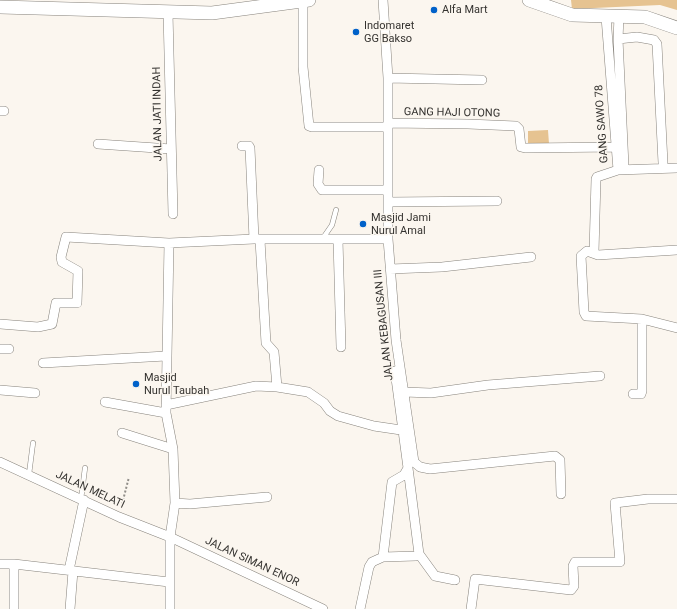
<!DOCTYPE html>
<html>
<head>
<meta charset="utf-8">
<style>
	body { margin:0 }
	canvas { display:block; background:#fbf6ef }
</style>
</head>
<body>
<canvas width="677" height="609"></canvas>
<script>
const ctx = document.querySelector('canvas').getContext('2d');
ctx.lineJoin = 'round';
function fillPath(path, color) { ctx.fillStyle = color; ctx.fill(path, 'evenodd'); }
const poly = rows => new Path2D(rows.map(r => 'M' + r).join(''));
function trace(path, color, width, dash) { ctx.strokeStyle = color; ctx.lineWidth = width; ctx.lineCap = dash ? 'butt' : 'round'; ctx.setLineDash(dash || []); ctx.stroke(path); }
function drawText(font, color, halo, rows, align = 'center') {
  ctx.font = font + ' Roboto,sans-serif'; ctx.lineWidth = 3; ctx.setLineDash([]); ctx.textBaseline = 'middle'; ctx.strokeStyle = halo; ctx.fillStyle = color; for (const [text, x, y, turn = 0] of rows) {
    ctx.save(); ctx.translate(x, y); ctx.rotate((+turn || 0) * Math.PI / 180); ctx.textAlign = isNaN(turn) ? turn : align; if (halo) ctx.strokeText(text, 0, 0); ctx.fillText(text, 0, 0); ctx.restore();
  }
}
fillPath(poly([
	[571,0,677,0,677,10,660,5,572,9],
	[548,130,549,144,528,144,528,131]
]), '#e6c391');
const lane = poly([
	[323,238,332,225,336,210],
	[29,474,33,443],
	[81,499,85,468]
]);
const street = poly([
	[383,0,388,78,388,239,396,340,414,462,420,467,430,469,555,456,560,460,561,494],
	[303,1,303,67,309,126,312,127,388,127],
	[168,13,173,214],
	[606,17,618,170],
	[619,17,618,39,624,166],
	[618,39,637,37,654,40,657,44,663,163],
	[388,78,482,80],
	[0,111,4,111],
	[388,123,468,124,516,126,519,129,521,147,525,148,616,147],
	[98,144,171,149],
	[242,146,249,146,250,148,254,239],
	[319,170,318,184,322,190,388,190],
	[388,202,497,201],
	[260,240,266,343,274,352,277,387],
	[338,240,341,347],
	[169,243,166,413,173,449,175,503,170,537,170,609],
	[677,250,598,255,587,251,581,256,584,312,586,316,642,319,677,328],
	[594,252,596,179,597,177,618,170,677,168],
	[390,269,442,267,531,257],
	[0,324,38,327,52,324,56,303,77,303,78,271,62,262,61,257,66,237,169,243,254,239,388,239],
	[0,349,9,349],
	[43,363,166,356],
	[0,390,35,393],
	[404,392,431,393,488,385,600,376],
	[633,394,641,394,642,391,642,319],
	[105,402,166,413],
	[166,405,256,386,277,387,308,392,324,403,330,411,338,416,374,426,401,430],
	[122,433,173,449],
	[0,462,119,517,170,537,323,609],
	[408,468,419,554],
	[175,503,190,504,267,497],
	[419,554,435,576,455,580],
	[383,557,392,482,404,475,408,468,395,371],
	[0,564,14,564,14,609],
	[14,564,169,582],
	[69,570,84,500],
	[70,609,73,571],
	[360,609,369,567,372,562,383,557,416,556,419,554],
	[471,609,475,579,571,590,574,586,573,566,575,562,620,562,615,503,648,499,677,499]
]);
const secondary = poly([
	[529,0,572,15,645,17,677,28],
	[0,7,212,13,309,0]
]);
trace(lane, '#87837c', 5.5);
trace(street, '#87837c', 10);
trace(secondary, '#87837c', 14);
trace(poly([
	[121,508,129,477]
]), '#918e89', 2, [2, 2]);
trace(lane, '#fff', 4.5);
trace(street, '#fff', 9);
trace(secondary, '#fff', 13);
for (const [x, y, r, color] of [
	[434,10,4,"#0061c9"],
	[356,32,4,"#0061c9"],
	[363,224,4,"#0061c9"],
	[136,384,4,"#0061c9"]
]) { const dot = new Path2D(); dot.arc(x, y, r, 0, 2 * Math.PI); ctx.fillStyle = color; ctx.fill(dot); trace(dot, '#fbf6ef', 1.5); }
drawText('11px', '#34322f', '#fbf6ef', [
	["Alfa Mart",442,10],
	["Indomaret",364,26],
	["GG Bakso",364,39],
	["Masjid Jami",371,218],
	["Nurul Amal",371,231],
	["Masjid",144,378],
	["Nurul Taubah",144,391]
], 'left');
drawText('11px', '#34322f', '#fbf6ef', [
	["GANG HAJI OTONG",452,113,1],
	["JALAN JATI INDAH",158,114,-91],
	["GANG SAWO 78",602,124,-94],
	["JALAN KEBAGUSAN III",384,325,-96],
	["JALAN MELATI",90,490,25],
	["JALAN SIMAN ENOR",252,562,25]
]);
</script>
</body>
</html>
